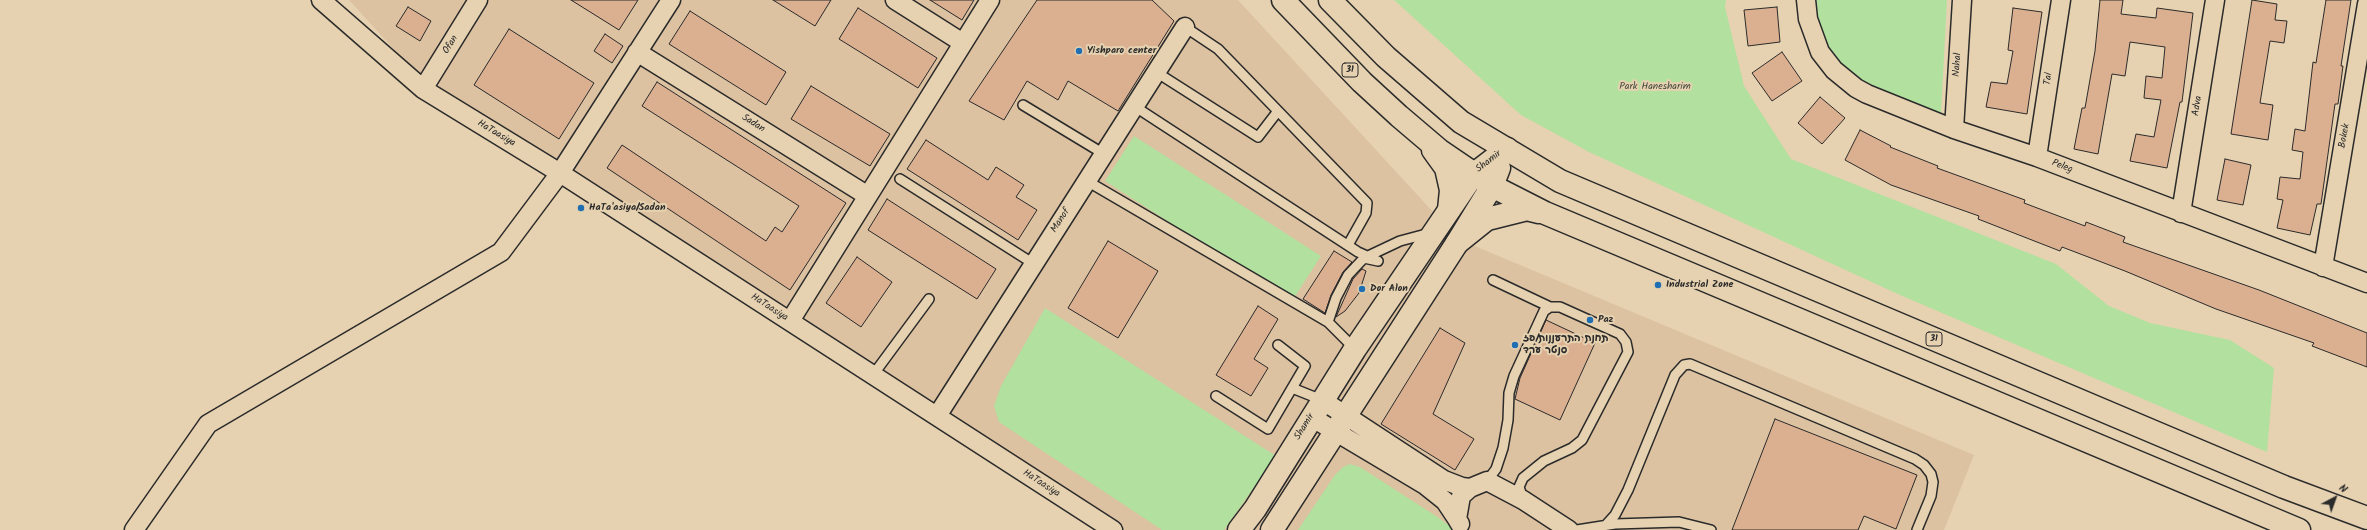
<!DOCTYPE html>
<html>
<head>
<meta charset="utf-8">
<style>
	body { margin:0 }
	#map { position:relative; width:2367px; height:530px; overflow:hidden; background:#e6d2b0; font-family:Kalam,sans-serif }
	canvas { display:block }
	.north { position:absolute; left:2315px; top:478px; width:40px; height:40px; -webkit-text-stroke:3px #e6d2b0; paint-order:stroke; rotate:41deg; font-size:11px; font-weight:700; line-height:16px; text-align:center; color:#2b2b2b }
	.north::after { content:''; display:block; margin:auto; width:14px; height:18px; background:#2b2b2b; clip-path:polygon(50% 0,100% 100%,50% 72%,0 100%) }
</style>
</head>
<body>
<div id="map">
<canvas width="2367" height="530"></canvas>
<div class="north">N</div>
</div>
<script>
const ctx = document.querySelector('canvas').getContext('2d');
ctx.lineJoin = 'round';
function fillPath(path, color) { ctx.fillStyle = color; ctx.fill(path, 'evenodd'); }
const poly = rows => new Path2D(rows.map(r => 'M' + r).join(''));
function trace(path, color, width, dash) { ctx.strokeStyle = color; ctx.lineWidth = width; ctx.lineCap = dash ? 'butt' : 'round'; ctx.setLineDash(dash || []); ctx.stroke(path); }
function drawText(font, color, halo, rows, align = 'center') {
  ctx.font = font + ' Kalam,"Playpen Sans Hebrew",sans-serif'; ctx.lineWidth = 4; ctx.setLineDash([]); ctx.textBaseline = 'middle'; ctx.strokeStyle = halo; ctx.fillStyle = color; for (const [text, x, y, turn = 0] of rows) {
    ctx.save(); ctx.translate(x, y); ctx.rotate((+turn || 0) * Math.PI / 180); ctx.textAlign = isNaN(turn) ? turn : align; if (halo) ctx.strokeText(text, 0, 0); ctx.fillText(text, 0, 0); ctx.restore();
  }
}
fillPath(poly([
	[349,0,1238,0,1458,239,1974,455,1944,530,1099,530,432,91]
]), '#dcc2a1');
fillPath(poly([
	[1394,0,1726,0,1725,7,1744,86,1791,159,2056,264,2109,306,2150,323,2230,340,2274,368,2267,452,1900,295,1589,152,1521,115],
	[1815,0,1947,0,1941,113,1880,90,1861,81,1841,64,1828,48,1817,17],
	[1134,136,1321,256,1292,301,1105,181],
	[1045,308,1276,456,1224,530,1162,530,999,422,994,406,1001,386],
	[1350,464,1360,467,1436,516,1455,530,1298,530,1335,475,1343,467]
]), '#b2e09f');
const building = poly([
	[571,0,638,0,619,30,571,0],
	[773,0,831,0,815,26,773,0],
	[930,0,974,0,962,20,930,0],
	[1037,0,1152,0,1174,21,1118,111,1068,81,1058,100,1027,81,1004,120,969,101,1037,0],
	[2100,0,2123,0,2121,14,2156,18,2157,8,2193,13,2182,102,2180,102,2167,168,2130,161,2136,134,2154,137,2161,100,2144,98,2146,76,2162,78,2165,47,2130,42,2125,76,2112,74,2098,154,2074,149,2082,108,2085,108,2095,51,2100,0],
	[2252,0,2277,4,2275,20,2287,21,2284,43,2270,41,2260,103,2273,105,2268,140,2231,134,2252,0],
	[2326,0,2351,0,2341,66,2343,66,2338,104,2335,104,2321,204,2317,204,2310,235,2277,228,2283,200,2277,199,2280,177,2300,179,2303,152,2292,150,2295,129,2305,131,2313,62,2316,63,2326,0],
	[408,7,431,21,420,41,396,26,408,7],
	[1777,7,1780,42,1748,46,1744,10,1777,7],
	[858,8,937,58,918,88,839,39,858,8],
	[2013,8,2042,12,2027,114,1986,107,1991,82,2007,84,2013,51,2008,50,2013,8],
	[690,11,786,72,766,105,669,44,690,11],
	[509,29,594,83,559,139,474,85,509,29],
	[605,34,623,46,612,63,594,51,605,34],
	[1782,52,1802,81,1772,101,1752,73,1782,52],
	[657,82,846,203,790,290,607,168,622,145,766,241,775,227,782,232,799,206,642,106,657,82],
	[811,86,890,134,870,166,791,119,811,86],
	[1820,97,1845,118,1822,144,1798,123,1820,97],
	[1860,130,1891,146,1890,147,1938,166,1937,168,2025,200,2024,203,2085,226,2086,222,2125,237,2123,242,2259,290,2367,333,2367,367,2312,346,2314,343,2216,309,2125,271,2062,247,2060,251,1978,219,1979,216,1891,185,1845,160,1860,130],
	[926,140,988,180,996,167,1024,185,1016,197,1037,210,1018,240,907,169,926,140],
	[2225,159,2251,165,2243,205,2217,200,2225,159],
	[887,199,996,269,977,299,868,230,887,199],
	[1108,241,1158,271,1118,338,1068,308,1108,241],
	[1334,251,1352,262,1343,272,1331,295,1325,313,1303,299,1334,251],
	[857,257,892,282,861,327,826,303,857,257],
	[1362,269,1366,271,1359,293,1345,311,1336,317,1353,279,1362,269],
	[1258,306,1278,319,1254,359,1268,368,1251,396,1216,375,1258,306],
	[1546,320,1595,343,1560,420,1515,399,1520,378,1546,320],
	[1440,328,1465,343,1433,414,1474,439,1455,470,1381,424,1440,328],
	[1775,419,1917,475,1896,529,1864,516,1858,530,1732,530,1775,419]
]);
fillPath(building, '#dbb090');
trace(building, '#2b2b2b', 1);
const lane = poly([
	[1185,27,1218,49,1367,203,1366,213,1348,245],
	[1156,72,1258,137,1278,111],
	[1023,105,1104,154],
	[1134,106,1358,252,1378,261,1364,258],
	[900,179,1034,264],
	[1087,181,1328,322],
	[1493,280,1550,307],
	[1355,349,1328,322,1336,298,1348,275,1364,258,1400,241,1430,233],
	[873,375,929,299],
	[1292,388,1322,400],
	[1216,396,1268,429,1305,366,1278,345],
	[1487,481,1496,469,1503,448,1508,420,1509,393,1514,376,1544,311,1550,307,1560,307,1620,334,1626,342,1628,352,1582,440,1572,448,1544,461,1523,478,1519,487,1523,499],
	[1605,526,1615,515,1628,490,1675,375,1684,365,1690,364,1915,459,1924,465,1931,474,1933,482,1931,496,1917,530],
	[1577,530,1615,524,1679,522,1711,530]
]);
const street = poly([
	[321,0,423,89,560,173,1113,530],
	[895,0,963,43],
	[1806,0,1808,19,1820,52,1834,70,1856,88,1867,94,1954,129,2037,157,2367,283],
	[637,52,868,196],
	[423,89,478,0],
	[1954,129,1962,0],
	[2037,157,2061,0],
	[2181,213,2215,0],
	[2323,267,2367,4],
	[790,321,990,0],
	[1322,400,1444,480,1462,487,1470,488],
	[937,416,1185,27],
	[1311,417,1425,485,1445,501,1457,519],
	[1460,524,1457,519,1461,496,1470,488,1487,481,1523,500,1569,530],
	[134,530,208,424,501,252,560,173,671,0]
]);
const secondary = poly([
	[1239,530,1255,509,1355,349,1473,175,1507,149],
	[1272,530,1457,243,1492,186,1499,168]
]);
const highway = poly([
	[1283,0,1362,82,1399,116,1439,150,1492,186,1545,213,2299,530],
	[1330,0,1386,57,1461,122,1560,181,2284,487,2367,518],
	[1433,150,1446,168,1451,190,1449,210],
	[1457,243,1487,219,1527,209,1539,212]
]);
trace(lane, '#2b2b2b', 12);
trace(street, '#2b2b2b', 21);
trace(secondary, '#2b2b2b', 25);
trace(highway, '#2b2b2b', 25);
trace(lane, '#e6d2b0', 9);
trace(street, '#e6d2b0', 18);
trace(secondary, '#e6d2b0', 22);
trace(highway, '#e6d2b0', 22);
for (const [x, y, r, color] of [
	[1079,51,4,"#1f6fb2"],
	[581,208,4,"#1f6fb2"],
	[1658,285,4,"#1f6fb2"],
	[1362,289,4,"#1f6fb2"],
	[1590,320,4,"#1f6fb2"],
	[1515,345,4,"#1f6fb2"]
]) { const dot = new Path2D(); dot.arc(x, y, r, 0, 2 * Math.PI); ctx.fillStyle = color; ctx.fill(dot); trace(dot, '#e6d2b0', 1.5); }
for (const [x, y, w] of [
	[1350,70,16],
	[1934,339,16]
]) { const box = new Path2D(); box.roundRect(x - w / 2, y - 7, w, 14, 3); ctx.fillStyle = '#e6d2b0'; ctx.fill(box); trace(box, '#2b2b2b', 1); }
drawText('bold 9px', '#2b2b2b', null, [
	["31",1350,70],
	["31",1934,339]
]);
drawText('10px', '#2b2b2b', '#e6d2b0', [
	["Ofan",451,45,-58],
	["Nahal",1958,65,-86],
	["Tal",2049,79,-81],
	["Adva",2198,106,-81],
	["Sadan",753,124,32],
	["HaTaasiya",496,134,31],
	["Bokek",2345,136,-80],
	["Shamir",1489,162,-38],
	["Peleg",2062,167,21],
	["Manof",1061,221,-57],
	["HaTaasiya",769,308,33],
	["Shamir",1305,427,-58],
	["HaTaasiya",1041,484,33]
]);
drawText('bold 10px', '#2b2b2b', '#e6d2b0', [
	["Yishparo center",1087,51],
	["HaTa'asiya/Sadan",589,208],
	["Industrial Zone",1666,285],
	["Dor Alon",1370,289],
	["Paz",1598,320],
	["תחנת התרעננות/פז",1523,339],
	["סנטר ערד",1523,351]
], 'left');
drawText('10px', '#3f463c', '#e6d2b0', [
	["Park Hanesharim",1655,87]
]);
</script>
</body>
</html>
